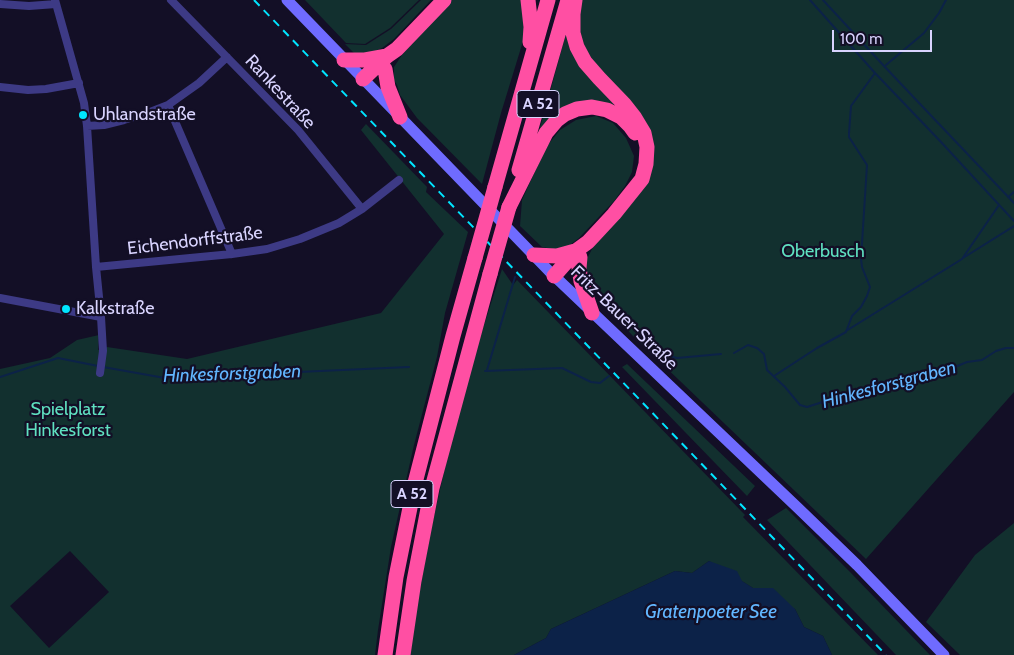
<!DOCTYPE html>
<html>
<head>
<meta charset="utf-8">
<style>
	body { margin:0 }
	#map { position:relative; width:1014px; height:655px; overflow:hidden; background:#130f26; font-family:Cabin,sans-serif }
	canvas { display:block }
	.scale { position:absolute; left:832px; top:30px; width:100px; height:22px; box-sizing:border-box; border:2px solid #d9d4ff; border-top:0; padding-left:6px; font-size:15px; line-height:18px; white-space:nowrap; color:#d9d4ff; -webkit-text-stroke:4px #130f26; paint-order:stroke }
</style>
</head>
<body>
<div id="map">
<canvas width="1014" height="655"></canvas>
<div class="scale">100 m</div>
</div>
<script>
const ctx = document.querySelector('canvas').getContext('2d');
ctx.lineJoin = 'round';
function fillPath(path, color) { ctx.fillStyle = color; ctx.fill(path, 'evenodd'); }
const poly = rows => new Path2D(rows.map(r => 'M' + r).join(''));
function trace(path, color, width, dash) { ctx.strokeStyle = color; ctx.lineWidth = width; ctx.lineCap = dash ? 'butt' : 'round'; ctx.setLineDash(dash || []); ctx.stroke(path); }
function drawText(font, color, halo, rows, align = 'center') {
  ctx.font = font + ' Cabin,sans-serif'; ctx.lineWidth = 4.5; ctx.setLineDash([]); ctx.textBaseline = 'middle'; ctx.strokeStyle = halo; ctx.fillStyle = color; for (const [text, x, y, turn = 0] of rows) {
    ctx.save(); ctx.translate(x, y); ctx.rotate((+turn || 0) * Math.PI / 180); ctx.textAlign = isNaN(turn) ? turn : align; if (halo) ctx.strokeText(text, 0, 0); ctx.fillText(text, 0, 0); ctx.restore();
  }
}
fillPath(poly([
	[305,0,419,0,390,28,365,44,346,43],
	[421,0,431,0,394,39,382,48,371,53,355,54,345,44,366,45,391,29],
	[452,0,521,0,523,4,524,38,501,113,482,184,417,118,400,95,397,85,394,80,394,67,402,55],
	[578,0,1014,0,1014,392,866,559,633,336,603,304,589,278,585,268,587,259,592,249,600,239,623,214,636,198,645,182,651,149,583,49,577,20],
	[569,23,615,100,612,108,580,102,536,142],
	[596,116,613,123,626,138,634,156,632,172,625,186,614,201,579,238,566,248,553,249,542,247,520,226,522,200,546,147,560,130,576,120],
	[366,124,427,187,426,192,468,232,445,313,437,357,414,445,391,547,378,630,375,655,0,655,0,369,50,358,77,340,99,335,98,350,107,347,187,359,381,313,444,234,361,130],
	[70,551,109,592,49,648,10,606],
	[502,269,513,285,517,280,745,515,743,517,878,655,832,655,823,636,804,627,795,609,753,588,709,561,692,573,675,571,551,629,546,638,514,655,410,655,418,600,430,534,449,450,477,347],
	[627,364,755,486,747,496,622,367],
	[786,508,851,573,930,655,896,655,767,520],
	[1014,523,1014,655,960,655,926,622,975,555]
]), '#12302f');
fillPath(poly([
	[709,561,737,571,742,581,753,588,773,588,795,609,804,627,823,636,832,655,514,655,546,638,551,629,675,571,692,573]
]), '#0c2248');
trace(poly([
	[810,0,875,73,941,142,1014,221],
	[823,0,884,66,1014,203],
	[886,65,924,33,939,13,946,0],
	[1008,197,1014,192],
	[963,258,1014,226],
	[846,331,962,259,999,205],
	[646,342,651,344,666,355,677,358,721,354],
	[734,353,748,345,757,348,764,354,767,370,785,387,800,405,807,407,888,381,910,381,938,374,967,362,982,360,996,351,1006,348,1014,348],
	[103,367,165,378,409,367],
	[487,370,515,277],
	[485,371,562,368,591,382,600,383,609,376],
	[774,376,817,348,846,332,852,316,861,307,867,296,870,287,862,267,861,259,867,165,849,137,849,133,851,106,875,73],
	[0,377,58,358,98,366]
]), '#0c2248', 2);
trace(poly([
	[55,0,84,103,87,126,96,267,101,317,103,351,100,373],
	[171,0,298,130,362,209],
	[0,4,29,6,56,4],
	[0,87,28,90,46,89,79,83],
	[168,105,232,254],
	[87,126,104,125,124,120,150,112,168,105,199,83,227,57],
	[96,267,232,254,267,249,300,239,339,223,362,209,399,180],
	[0,298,101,317]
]), '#3d3a85', 8);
trace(poly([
	[287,0,549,271,798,508,857,565,944,655]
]), '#6f6bff', 11);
trace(poly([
	[528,0,531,27,530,42],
	[344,60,365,60,387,56],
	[385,69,388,87,400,117],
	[363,79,387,56,397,49,444,0],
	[519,170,568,0],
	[495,187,548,0],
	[509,207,546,133,557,120,565,114,577,109,592,107,607,110,621,117,630,126,635,133],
	[534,255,557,256,575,251],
	[580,257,579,268,581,281,592,313],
	[554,276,577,250,588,242,614,214,642,179,646,164,647,147,644,133,635,118,624,104,599,78,585,62,577,47,573,33,573,14,575,0],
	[385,655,396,577,415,483,453,336,475,258],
	[403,655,414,581,432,488,490,274]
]), '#ff4fa3', 15);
trace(poly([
	[254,0,886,655]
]), '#00e5ff', 2, [8, 6]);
trace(poly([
	[475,258,495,187],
	[490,274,509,207]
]), '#ff4fa3', 15);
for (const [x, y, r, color] of [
	[83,115,5,"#00e5ff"],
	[66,309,5,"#00e5ff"]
]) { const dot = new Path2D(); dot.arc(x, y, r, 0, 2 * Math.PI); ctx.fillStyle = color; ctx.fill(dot); trace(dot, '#130f26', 2); }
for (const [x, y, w] of [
	[538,104,42],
	[412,494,42]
]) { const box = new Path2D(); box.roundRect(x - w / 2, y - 13.5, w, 27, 4); ctx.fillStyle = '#130f26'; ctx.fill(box); trace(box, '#d9d4ff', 1); }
drawText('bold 16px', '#d9d4ff', null, [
	["A 52",538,104],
	["A 52",412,494]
]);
drawText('18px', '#d9d4ff', '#130f26', [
	["Rankestraße",280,92,47],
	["Eichendorffstraße",195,241,-7],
	["Fritz-Bauer-Straße",624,318,44]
]);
drawText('18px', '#d9d4ff', '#130f26', [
	["Uhlandstraße",93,115],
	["Kalkstraße",76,309]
], 'left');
drawText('18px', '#5fe0c0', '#130f26', [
	["Oberbusch",823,252],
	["Spielplatz",68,410],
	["Hinkesforst",68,431]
]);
drawText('italic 19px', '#62b6ff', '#130f26', [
	["Hinkesforstgraben",232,374,-2],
	["Hinkesforstgraben",889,385,-15],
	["Gratenpoeter See",711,612]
]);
</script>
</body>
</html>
